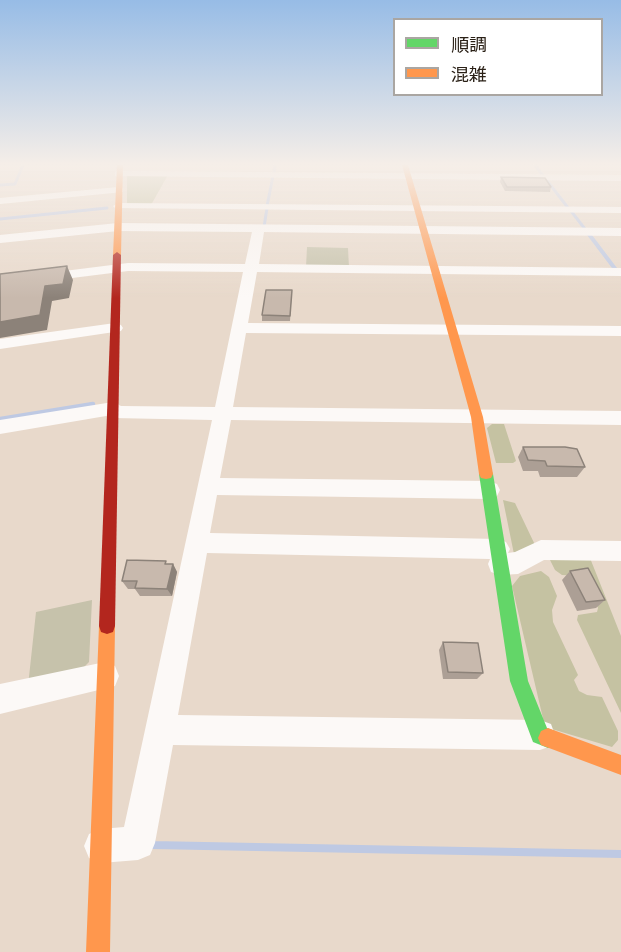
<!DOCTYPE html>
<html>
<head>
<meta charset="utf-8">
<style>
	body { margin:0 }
	#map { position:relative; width:621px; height:952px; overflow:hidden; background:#e8d9cb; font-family:Barlow,"Noto Sans JP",sans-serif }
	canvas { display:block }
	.legend { position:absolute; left:393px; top:18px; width:210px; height:78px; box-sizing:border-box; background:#fff; border:2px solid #aaa6a2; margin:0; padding:8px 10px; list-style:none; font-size:18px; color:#2a2016 }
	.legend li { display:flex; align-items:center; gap:12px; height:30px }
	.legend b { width:30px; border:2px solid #aaa6a2 }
</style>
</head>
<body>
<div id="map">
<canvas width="621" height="952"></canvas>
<ul class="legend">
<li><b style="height:8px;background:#63d668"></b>順調</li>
<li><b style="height:8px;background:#ff974d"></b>混雑</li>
</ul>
</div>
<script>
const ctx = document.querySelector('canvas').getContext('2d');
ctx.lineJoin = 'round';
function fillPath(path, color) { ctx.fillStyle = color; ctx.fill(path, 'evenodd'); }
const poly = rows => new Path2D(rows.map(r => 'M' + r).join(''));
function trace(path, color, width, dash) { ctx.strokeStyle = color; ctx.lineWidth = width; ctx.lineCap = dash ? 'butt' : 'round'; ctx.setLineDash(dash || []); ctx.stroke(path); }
fillPath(poly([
	[307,247,348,248,349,268,306,267],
	[92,600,89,662,77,674,28,686,36,612]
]), '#c6c2ab');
fillPath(poly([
	[168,175,151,205,127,205,127,176],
	[492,424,504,424,516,461,513,463,496,463,487,428],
	[503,500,515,503,536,547,515,559],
	[588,553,621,636,621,713,577,620,578,615,597,612,598,608,582,576,562,575,555,570,548,556],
	[541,571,549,577,557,596,552,610,553,622,578,675,574,680,579,691,587,695,602,697,618,731,618,740,612,747,545,727,512,586,520,576]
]), '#c5c2a2');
trace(poly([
	[535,165,544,177],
	[274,174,275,165],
	[545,178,569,209],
	[0,185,15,184,23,165],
	[267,206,273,176],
	[571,211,585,229],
	[0,219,107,208],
	[264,227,267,208]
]), '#bec9e3', 3);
trace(poly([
	[588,233,616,270]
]), '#bec9e3', 4);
trace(poly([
	[0,419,93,404]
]), '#bec9e3', 4.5);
trace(poly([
	[152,843,152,845,621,854]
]), '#bec9e3', 8);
fillPath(poly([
	[119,171,621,175,621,181,115,176,115,172,119,171],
	[119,187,123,188,123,192,0,204,0,198,119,187],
	[119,203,621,207,621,213,115,208,113,206,119,203],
	[118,223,621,228,621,236,264,232,259,264,621,268,621,276,257,272,248,323,621,326,621,336,246,333,233,407,621,411,621,425,231,420,220,478,489,481,497,484,500,490,497,496,489,499,217,495,210,533,498,539,506,542,510,549,508,553,515,552,541,540,621,541,621,561,544,560,518,574,500,575,491,572,488,564,490,559,207,553,178,715,540,720,551,724,555,735,551,746,540,750,173,745,155,843,150,855,138,860,101,863,89,858,84,846,89,834,101,829,124,827,212,420,113,418,106,416,0,434,0,420,113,402,121,406,215,407,243,272,128,271,0,287,0,279,128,263,245,264,252,232,118,231,0,243,0,235,118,223],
	[115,323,121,325,123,328,121,331,0,349,0,339,115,323],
	[105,662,115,666,119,676,115,686,0,714,0,684,105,662]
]), '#fcf9f7');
fillPath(poly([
	[486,469,491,470,493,474,528,681,547,728,555,731,558,738,555,745,548,748,533,742,510,681,479,474,481,470,486,469]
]), '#63d668');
fillPath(poly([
	[117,165,123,165,121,255,117,258,113,255,117,165],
	[402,165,408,165,483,417,493,474,491,478,486,479,481,478,479,474,471,417,402,165],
	[107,618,113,620,115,626,110,952,86,952,99,626,101,620,107,618],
	[548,728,621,755,621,775,541,745,538,738,541,731,548,728]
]), '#ff974d');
fillPath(poly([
	[117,252,121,255,115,626,113,632,107,634,101,632,99,626,113,255,117,252]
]), '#b3261e');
fillPath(poly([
	[501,177,551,187,550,192,505,191,500,182],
	[292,290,290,321,262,321,262,315],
	[523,447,585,467,577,477,540,477,538,471,523,471,518,457],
	[168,564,173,564,177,572,172,596,140,596,135,589,128,589,122,581],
	[570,571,605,600,596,608,577,611,562,580],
	[443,642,483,673,477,679,443,679,439,650]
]), '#ac9f95');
fillPath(poly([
	[67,266,73,280,69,298,52,301,47,330,0,338,0,322,45,286],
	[173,564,177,572,172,596,167,589]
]), '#8c8279');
const building = poly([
	[501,177,545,178,551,187,507,187,501,177],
	[67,266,63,284,45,286,40,315,0,322,0,274,67,266],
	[266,290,292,290,290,316,262,315,266,290],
	[523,447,565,447,577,449,585,467,547,466,545,461,528,460,523,447],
	[127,560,166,561,165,564,173,564,167,589,135,588,137,581,122,581,127,560],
	[588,568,605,600,586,602,570,571,588,568],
	[443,642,478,643,483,673,448,672,443,642]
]);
fillPath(building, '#c8b9ad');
trace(building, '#8c8279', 1.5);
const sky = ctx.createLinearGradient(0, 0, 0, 298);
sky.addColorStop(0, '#97bce6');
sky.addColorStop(0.55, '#f5eee8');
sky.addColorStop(1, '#f5eee800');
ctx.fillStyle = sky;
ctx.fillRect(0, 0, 621, 298);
</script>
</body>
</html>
